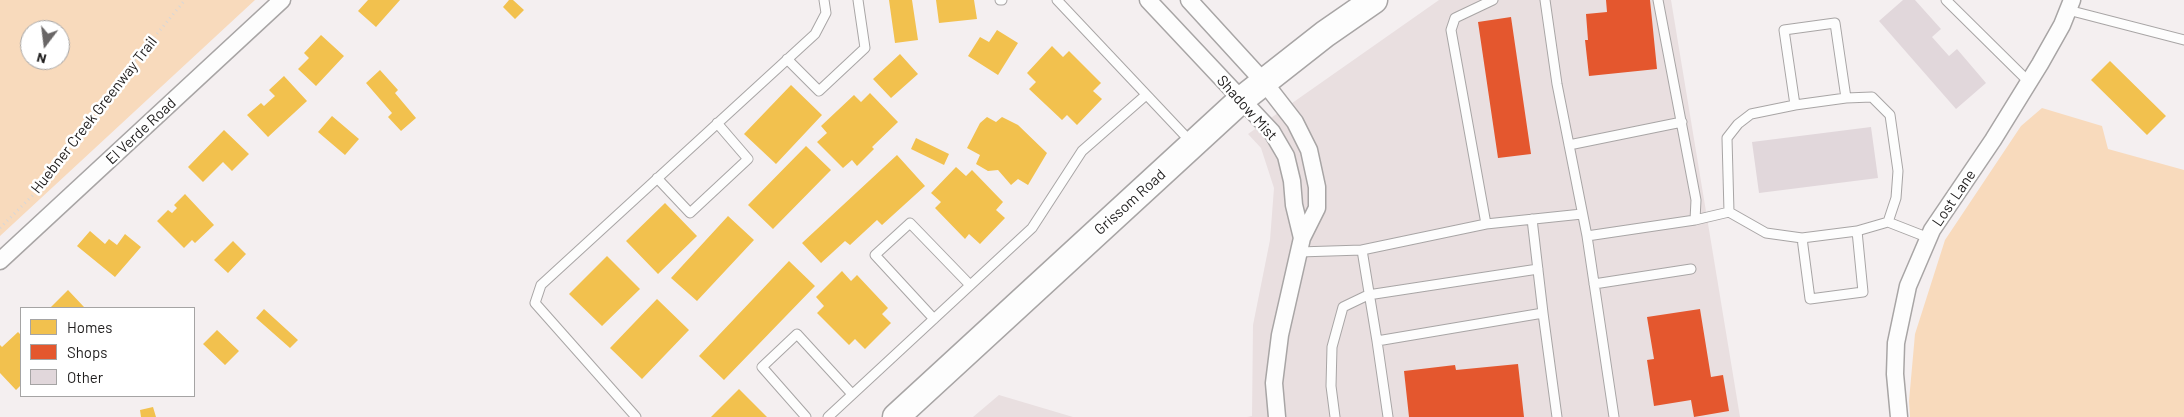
<!DOCTYPE html>
<html>
<head>
<meta charset="utf-8">
<style>
	body { margin:0 }
	#map { position:relative; width:2184px; height:417px; overflow:hidden; background:#f4eff0; font-family:Barlow,sans-serif }
	canvas { display:block }
	.legend { position:absolute; left:20px; top:307px; width:175px; height:90px; box-sizing:border-box; background:#fff; border:1px solid #a5a4a4; margin:0; padding:6px 9px; list-style:none; font-size:15px; color:#1e1c1c }
	.legend li { display:flex; align-items:center; gap:10px; height:25px }
	.legend b { width:25px; border:1px solid #a5a4a4 }
	.north { position:absolute; left:20px; top:20px; width:50px; height:50px; box-sizing:border-box; background:#fff; border:1px solid #a5a4a4; border-radius:50%; rotate:195deg; font-size:14px; font-weight:700; line-height:20px; text-align:center; color:#1e1c1c }
	.north::after { content:''; display:block; margin:auto; width:18px; height:22px; background:#696666; clip-path:polygon(50% 0,100% 100%,50% 72%,0 100%) }
</style>
</head>
<body>
<div id="map">
<canvas width="2184" height="417"></canvas>
<ul class="legend">
<li><b style="height:14px;background:#f2c14e"></b>Homes</li>
<li><b style="height:14px;background:#e4572e"></b>Shops</li>
<li><b style="height:14px;background:#e1d7db"></b>Other</li>
</ul>
<div class="north">N</div>
</div>
<script>
const ctx = document.querySelector('canvas').getContext('2d');
ctx.lineJoin = 'round';
function fillPath(path, color) { ctx.fillStyle = color; ctx.fill(path, 'evenodd'); }
const poly = rows => new Path2D(rows.map(r => 'M' + r).join(''));
function trace(path, color, width, dash) { ctx.strokeStyle = color; ctx.lineWidth = width; ctx.lineCap = dash ? 'butt' : 'round'; ctx.setLineDash(dash || []); ctx.stroke(path); }
function drawText(font, color, halo, rows, align = 'center') {
  ctx.font = font + ' Barlow,sans-serif'; ctx.lineWidth = 5; ctx.setLineDash([]); ctx.textBaseline = 'middle'; ctx.strokeStyle = halo; ctx.fillStyle = color; for (const [text, x, y, turn = 0] of rows) {
    ctx.save(); ctx.translate(x, y); ctx.rotate((+turn || 0) * Math.PI / 180); ctx.textAlign = isNaN(turn) ? turn : align; if (halo) ctx.strokeText(text, 0, 0); ctx.fillText(text, 0, 0); ctx.restore();
  }
}
fillPath(poly([
	[1439,0,1671,0,1740,417,1247,417,1252,416,1253,325,1270,240,1274,188,1261,148,1248,134],
	[999,395,1073,417,973,417]
]), '#e9dfe0');
fillPath(poly([
	[0,0,255,0,0,236],
	[30,30,60,30,60,60,30,60],
	[2042,108,2102,126,2108,149,2184,170,2184,417,1910,417,1909,401,1915,334,1945,240,2021,126]
]), '#f8dabc');
fillPath(poly([
	[368,0,400,0,376,27,358,11],
	[509,0,513,0,524,10,515,19,503,7],
	[889,0,912,0,918,40,895,43],
	[936,0,974,0,977,19,939,23],
	[997,30,1018,43,998,75,968,56,980,37,989,42],
	[321,35,344,56,316,86,298,69,309,58,304,53],
	[1052,46,1063,57,1069,51,1101,83,1093,91,1102,99,1077,125,1067,115,1062,120,1029,89,1036,82,1027,73],
	[900,54,918,74,891,98,873,79],
	[2110,61,2166,116,2147,135,2091,80],
	[380,70,398,90,395,93,416,118,401,131,388,117,392,113,366,83],
	[284,76,307,101,268,137,247,115,261,103,264,106,275,96,269,90],
	[791,85,822,115,776,164,744,134],
	[870,93,898,122,872,147,874,149,857,166,852,160,843,168,817,142,827,133,821,126,854,95,861,102],
	[332,116,359,139,345,155,318,132],
	[987,117,996,122,1002,117,1018,125,1047,153,1028,185,1018,179,1011,185,998,170,988,171,976,164,980,155,967,148,980,123],
	[224,130,249,154,232,171,223,162,203,182,188,167],
	[916,138,949,154,944,165,911,149],
	[806,146,831,170,773,229,748,205],
	[897,155,925,186,882,225,877,220,850,245,845,241,821,263,802,243],
	[956,167,966,176,972,170,1003,202,996,210,1005,218,980,244,969,234,965,239,935,208,941,202,931,193],
	[185,194,214,225,195,243,192,240,184,248,157,221,168,210,172,213,177,208,174,205],
	[665,203,697,236,658,274,626,241],
	[728,216,754,240,697,301,671,278],
	[90,231,105,244,109,239,117,245,125,234,141,247,115,277,77,246],
	[233,241,246,254,228,273,214,260],
	[607,256,640,289,602,326,569,294],
	[789,261,815,286,724,380,699,356],
	[842,271,851,281,857,275,888,308,882,314,891,323,865,349,855,339,849,345,817,313,824,306,816,297],
	[68,290,84,307,50,308],
	[657,299,689,330,642,379,610,348],
	[264,309,298,340,290,348,256,318],
	[217,330,239,351,225,365,203,344],
	[18,332,21,335,21,385,16,390,0,373,0,345,2,347],
	[739,389,767,417,711,417],
	[153,407,156,417,141,417,140,410]
]), '#f2c14e');
fillPath(poly([
	[1606,0,1650,0,1657,69,1589,76,1585,40,1588,40,1586,14,1607,12],
	[1511,17,1531,154,1498,158,1478,22],
	[1700,309,1711,377,1723,375,1729,411,1694,417,1691,400,1654,406,1647,360,1654,359,1647,317],
	[1518,364,1524,417,1409,417,1404,371,1455,365,1456,370]
]), '#e4572e');
fillPath(poly([
	[1903,0,1915,0,1941,29,1932,37,1949,56,1957,49,1986,83,1956,109,1879,21],
	[1871,127,1878,178,1759,193,1752,142]
]), '#e1d7db');
const service = poly([
	[1000,0,1002,0],
	[1057,0,1191,142],
	[1493,0,1455,18,1451,30,1486,224,1582,214],
	[1545,0,1557,84,1587,236],
	[1946,0,2029,82],
	[2068,10,2184,40],
	[787,59,819,91,865,48,858,0],
	[1795,105,1846,98],
	[1569,145,1682,122],
	[657,178,690,213,748,159,717,123],
	[1695,220,1729,212,1766,233,1802,238,1810,299,1863,292,1857,231,1888,222,1896,198,1898,171,1890,115,1872,97,1846,98,1835,23,1784,30,1795,105,1751,114,1738,124,1727,138,1729,212],
	[1888,222,1929,238],
	[1486,224,1362,250,1377,341,1543,313,1532,219],
	[1802,238,1857,231],
	[1299,252,1362,250],
	[1594,284,1691,269],
	[1543,313,1557,417],
	[934,319,875,255,910,223,970,285],
	[1377,341,1388,417],
	[636,417,535,303,541,285,815,34,826,13,824,0],
	[806,417,762,367,797,334,852,394],
	[828,417,1032,228,1082,151,1146,95],
	[1335,417,1331,386,1332,347,1343,307,1368,295,1538,269],
	[1614,417,1587,236,1695,220,1696,200,1658,0]
]);
const minor = poly([
	[1148,0,1272,132,1286,156,1292,181,1294,205,1302,238],
	[1189,0,1264,82,1295,122,1309,150,1317,187,1317,208,1302,238,1280,335,1274,383,1277,417],
	[0,261,282,0],
	[1899,417,1895,374,1896,343,1908,286,1932,230,1993,140,2040,64,2062,25,2072,0]
]);
const primary = poly([
	[896,417,1241,100,1325,34,1374,0]
]);
trace(service, '#a8a5a5', 11);
trace(minor, '#a8a5a5', 19);
trace(primary, '#a8a5a5', 29);
trace(poly([
	[0,228,32,196,113,87,185,0]
]), '#d8d7d7', 3, [1, 4]);
trace(service, '#fdfdfd', 9);
trace(minor, '#fdfdfd', 16);
trace(primary, '#fdfdfd', 26);
drawText('15px', '#1e1c1c', '#fff', [
	["Shadow Mist",1247,108,48],
	["Huebner Creek Greenway Trail",94,115,-52],
	["El Verde Road",141,131,-43],
	["Lost Lane",1954,198,-56],
	["Grissom Road",1130,202,-42]
]);
</script>
</body>
</html>
